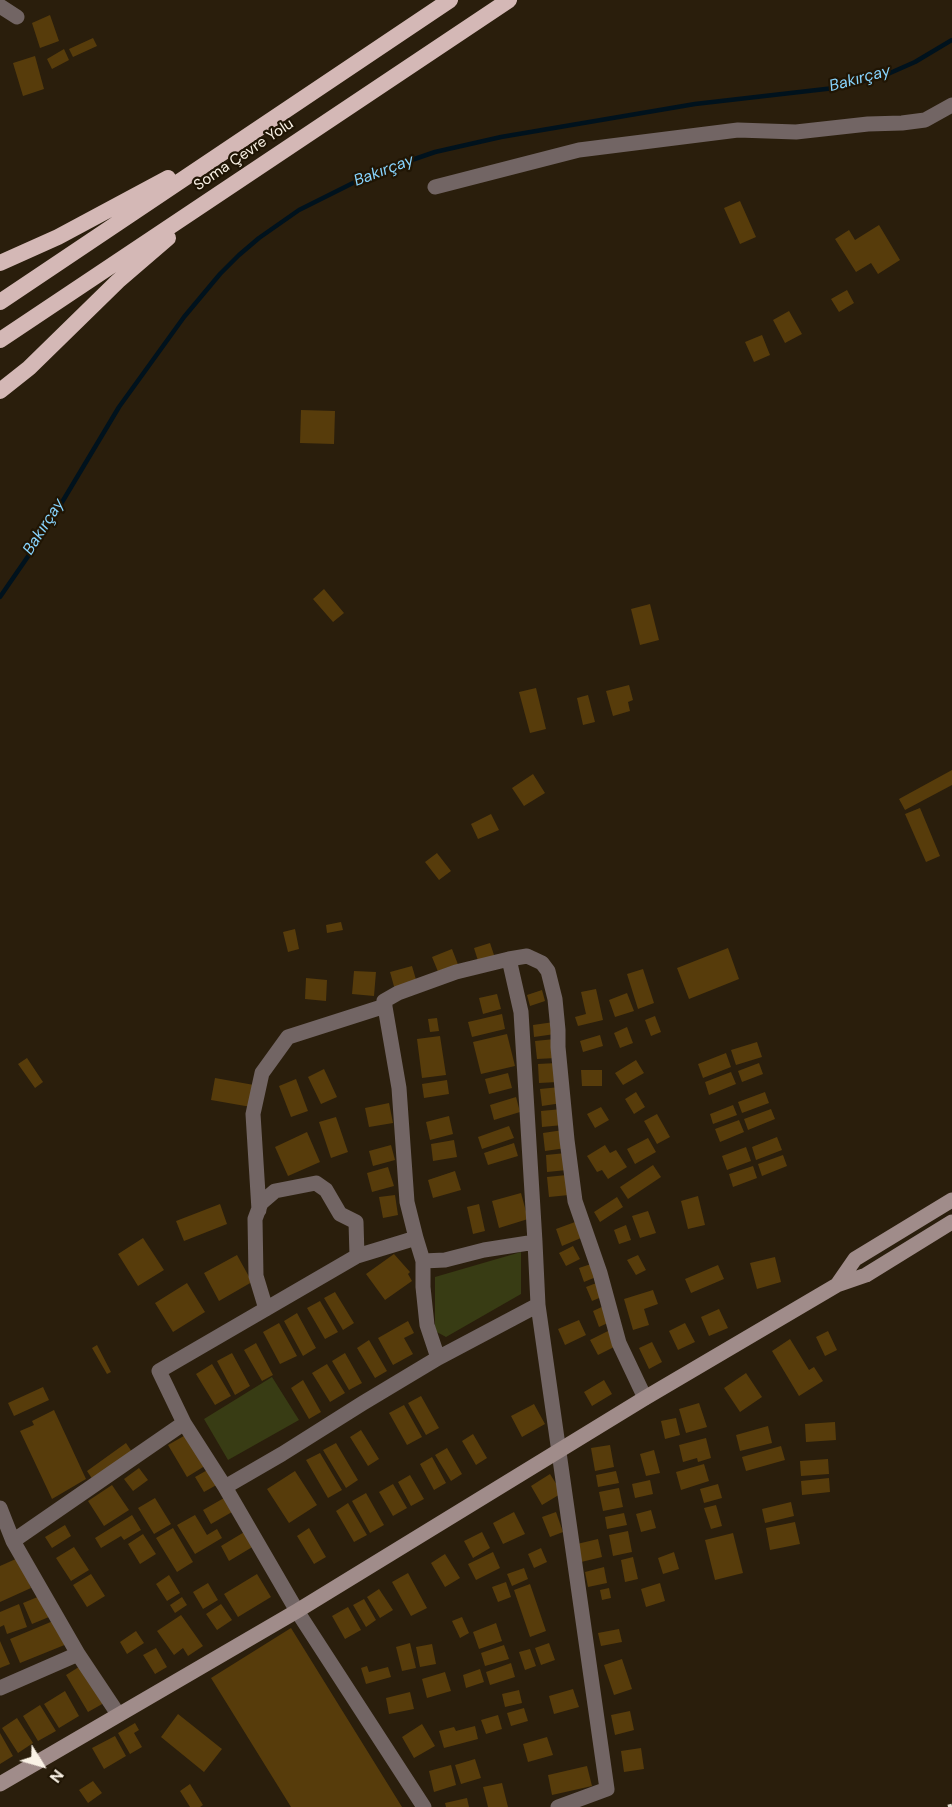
<!DOCTYPE html>
<html>
<head>
<meta charset="utf-8">
<style>
	body { margin:0 }
	#map { position:relative; width:952px; height:1807px; overflow:hidden; background:#2a1e0c; font-family:"DM Sans",sans-serif }
	canvas { display:block }
	.north { position:absolute; left:12px; top:1735px; width:60px; height:60px; -webkit-text-stroke:4px #201504; paint-order:stroke; rotate:127deg; font-size:16px; font-weight:700; line-height:24px; text-align:center; color:#faf2e6 }
	.north::after { content:''; display:block; margin:auto; width:21px; height:27px; background:#faf2e6; clip-path:polygon(50% 0,100% 100%,50% 72%,0 100%) }
</style>
</head>
<body>
<div id="map">
<canvas width="952" height="1807"></canvas>
<div class="north">N</div>
</div>
<script>
const ctx = document.querySelector('canvas').getContext('2d');
ctx.lineJoin = 'round';
function fillPath(path, color) { ctx.fillStyle = color; ctx.fill(path, 'evenodd'); }
const poly = rows => new Path2D(rows.map(r => 'M' + r).join(''));
function trace(path, color, width, dash) { ctx.strokeStyle = color; ctx.lineWidth = width; ctx.lineCap = dash ? 'butt' : 'round'; ctx.setLineDash(dash || []); ctx.stroke(path); }
function drawText(font, color, halo, rows, align = 'center') {
  ctx.font = font + ' "DM Sans",sans-serif'; ctx.lineWidth = 4.5; ctx.setLineDash([]); ctx.textBaseline = 'middle'; ctx.strokeStyle = halo; ctx.fillStyle = color; for (const [text, x, y, turn = 0] of rows) {
    ctx.save(); ctx.translate(x, y); ctx.rotate((+turn || 0) * Math.PI / 180); ctx.textAlign = isNaN(turn) ? turn : align; if (halo) ctx.strokeText(text, 0, 0); ctx.fillText(text, 0, 0); ctx.restore();
  }
}
fillPath(poly([
	[521,1252,521,1294,446,1337,435,1331,435,1277],
	[272,1377,299,1420,228,1460,204,1419]
]), '#383c14');
trace(poly([
	[0,597,40,539,119,407,184,317,220,274,239,255,259,238,299,210,371,174,435,152,501,137,695,104,843,87,890,73,915,62,952,40]
]), '#00121d', 4.5);
fillPath(poly([
	[50,15,59,41,40,48,32,23],
	[93,38,97,46,73,57,69,49],
	[64,49,69,60,52,69,47,59],
	[35,56,44,89,23,96,13,63],
	[740,201,756,237,740,244,724,208],
	[879,225,900,260,878,274,871,263,856,272,835,239,849,230,855,240],
	[847,290,854,303,839,312,831,299],
	[789,311,802,334,785,343,773,320],
	[762,335,770,355,754,362,745,342],
	[301,410,335,411,334,444,300,443],
	[324,589,344,613,333,622,313,599],
	[650,604,659,640,640,645,631,609],
	[629,685,633,700,628,702,630,711,613,716,606,691],
	[536,688,546,729,530,733,519,692],
	[588,695,595,722,583,725,577,698],
	[952,770,952,785,905,810,899,799],
	[533,774,545,793,524,806,512,788],
	[920,808,940,856,926,862,905,814],
	[491,814,499,830,478,839,471,824],
	[437,853,451,871,439,880,425,862],
	[341,922,343,930,327,933,326,925],
	[295,929,299,949,288,952,283,932],
	[490,943,495,958,479,964,474,948],
	[728,948,739,979,689,999,677,968],
	[452,949,459,967,439,974,432,957],
	[412,966,417,983,395,990,390,972],
	[643,969,654,1003,638,1009,627,974],
	[354,971,376,972,374,996,352,994],
	[306,978,327,980,326,1001,305,999],
	[596,989,603,1020,578,1026,575,1017,586,1014,581,992],
	[542,990,545,1001,530,1006,527,995],
	[627,993,634,1011,615,1017,609,1000],
	[497,994,501,1009,483,1014,479,998],
	[502,1014,505,1029,472,1037,468,1022],
	[655,1016,661,1032,651,1036,645,1020],
	[437,1018,439,1031,430,1032,428,1019],
	[554,1022,555,1034,534,1037,533,1025],
	[627,1027,633,1043,620,1048,614,1033],
	[507,1034,515,1066,481,1074,473,1042],
	[600,1035,603,1046,583,1052,580,1041],
	[440,1036,446,1075,422,1078,417,1039],
	[555,1039,556,1058,537,1059,535,1041],
	[757,1042,762,1057,736,1065,731,1050],
	[726,1053,731,1067,703,1078,698,1064],
	[27,1058,43,1082,35,1088,18,1064],
	[636,1060,644,1073,623,1085,615,1073],
	[557,1063,558,1082,539,1083,538,1064],
	[759,1063,763,1074,742,1082,738,1071],
	[324,1069,337,1097,321,1104,308,1077],
	[581,1070,602,1070,602,1086,582,1086],
	[731,1072,736,1084,709,1095,705,1082],
	[508,1073,512,1088,489,1094,485,1079],
	[215,1078,254,1085,251,1107,211,1100],
	[296,1079,308,1111,291,1117,279,1086],
	[447,1080,449,1094,424,1098,422,1084],
	[560,1087,562,1103,542,1106,540,1089],
	[636,1092,645,1107,634,1114,625,1099],
	[765,1092,769,1103,742,1113,738,1102],
	[516,1097,520,1112,494,1120,490,1105],
	[389,1103,393,1123,369,1127,365,1108],
	[733,1105,737,1115,713,1124,710,1114],
	[601,1107,609,1120,595,1128,587,1114],
	[562,1109,563,1125,542,1127,541,1111],
	[771,1109,775,1119,748,1130,744,1119],
	[657,1114,670,1137,657,1144,644,1121],
	[449,1116,453,1134,430,1140,426,1122],
	[336,1117,348,1152,331,1158,319,1122],
	[739,1120,744,1132,720,1142,715,1129],
	[509,1126,514,1138,482,1149,478,1137],
	[563,1130,566,1148,545,1151,543,1133],
	[307,1132,320,1162,288,1176,275,1147],
	[777,1137,782,1150,756,1160,752,1147],
	[648,1138,656,1152,635,1164,627,1149],
	[454,1140,457,1157,433,1161,431,1144],
	[514,1143,518,1156,488,1165,484,1153],
	[391,1145,395,1160,373,1166,369,1151],
	[605,1145,610,1153,616,1150,627,1167,608,1179,602,1170,597,1172,587,1156],
	[746,1147,751,1161,727,1170,722,1156],
	[566,1153,567,1170,547,1172,546,1155],
	[783,1155,787,1166,762,1176,758,1164],
	[653,1165,661,1177,628,1199,620,1187],
	[753,1166,757,1178,733,1187,729,1174],
	[388,1167,394,1186,372,1192,367,1173],
	[455,1171,461,1190,433,1198,428,1180],
	[567,1175,569,1195,549,1197,547,1177],
	[521,1193,528,1219,499,1228,492,1201],
	[395,1195,398,1215,383,1218,379,1197],
	[698,1196,705,1225,688,1229,681,1201],
	[617,1197,623,1207,600,1222,594,1212],
	[220,1204,227,1224,184,1241,176,1221],
	[479,1204,485,1231,473,1234,467,1207],
	[648,1211,656,1233,640,1238,632,1216],
	[575,1222,581,1238,562,1246,556,1229],
	[626,1225,631,1240,619,1244,614,1230],
	[143,1238,164,1270,138,1286,118,1254],
	[573,1246,580,1259,566,1266,559,1253],
	[394,1254,410,1272,408,1274,412,1281,385,1300,366,1274],
	[237,1255,252,1282,219,1301,204,1273],
	[638,1255,646,1270,636,1275,627,1260],
	[775,1257,781,1282,757,1289,750,1263],
	[591,1264,596,1277,584,1282,579,1268],
	[718,1265,724,1279,691,1293,685,1279],
	[599,1282,604,1296,592,1301,586,1287],
	[187,1283,205,1312,173,1332,155,1303],
	[653,1290,658,1304,644,1309,649,1325,633,1330,624,1299],
	[335,1292,354,1323,343,1330,324,1298],
	[320,1301,338,1332,325,1339,307,1308],
	[604,1306,610,1322,599,1327,593,1311],
	[719,1309,728,1328,709,1336,701,1317],
	[297,1313,316,1348,303,1356,284,1321],
	[579,1320,586,1335,565,1345,558,1329],
	[408,1321,414,1333,404,1338,413,1354,393,1365,378,1338],
	[279,1323,297,1356,280,1364,263,1332],
	[685,1323,695,1342,678,1350,669,1331],
	[610,1330,618,1345,598,1355,590,1340],
	[828,1331,837,1350,825,1356,816,1337],
	[790,1339,809,1370,814,1367,823,1381,799,1396,772,1351],
	[369,1340,387,1371,375,1378,357,1348],
	[652,1342,662,1362,649,1369,639,1348],
	[256,1343,273,1375,262,1381,244,1350],
	[97,1345,111,1372,107,1374,92,1348],
	[232,1353,250,1386,235,1395,217,1361],
	[345,1353,362,1383,349,1390,332,1361],
	[212,1364,231,1396,215,1405,196,1374],
	[327,1364,345,1393,330,1402,312,1373],
	[746,1373,762,1397,740,1412,724,1388],
	[303,1380,321,1412,309,1419,291,1388],
	[604,1380,612,1394,592,1406,584,1392],
	[43,1387,49,1400,14,1416,8,1403],
	[421,1396,439,1428,426,1435,408,1403],
	[699,1403,707,1427,686,1433,679,1409],
	[534,1404,545,1424,522,1437,511,1416],
	[404,1405,422,1437,407,1445,389,1413],
	[54,1410,86,1479,52,1499,20,1431,34,1425,32,1421],
	[676,1418,680,1435,665,1439,661,1421],
	[835,1422,836,1440,806,1442,805,1424],
	[768,1426,772,1443,740,1451,736,1435],
	[361,1430,379,1459,368,1466,350,1437],
	[189,1433,208,1464,187,1477,168,1445],
	[473,1434,487,1458,476,1465,462,1441],
	[706,1438,711,1458,698,1462,697,1458,683,1462,679,1445],
	[126,1443,134,1455,95,1483,87,1471],
	[336,1443,358,1480,346,1488,323,1450],
	[610,1445,614,1467,595,1471,591,1448],
	[781,1446,785,1460,746,1471,742,1457],
	[447,1448,462,1474,451,1481,435,1455],
	[654,1450,660,1473,646,1476,640,1454],
	[320,1453,342,1490,328,1498,306,1460],
	[432,1457,446,1483,434,1490,420,1464],
	[828,1459,829,1474,801,1476,800,1461],
	[704,1464,709,1481,681,1490,676,1472],
	[139,1468,148,1480,133,1491,124,1479],
	[211,1468,220,1483,204,1492,195,1477],
	[295,1471,317,1505,289,1523,267,1489],
	[616,1471,619,1483,598,1487,596,1475],
	[550,1474,562,1493,542,1505,531,1486],
	[410,1475,424,1499,411,1506,398,1482],
	[829,1478,830,1492,802,1495,801,1481],
	[650,1480,653,1494,635,1498,632,1484],
	[393,1484,407,1508,393,1516,379,1492],
	[718,1484,722,1498,704,1503,700,1489],
	[112,1485,129,1510,104,1526,88,1501],
	[619,1488,623,1507,603,1511,599,1492],
	[366,1493,384,1525,370,1533,352,1501],
	[155,1498,171,1524,154,1534,138,1508],
	[224,1498,232,1512,211,1524,203,1510],
	[791,1502,794,1516,765,1523,762,1509],
	[348,1503,367,1535,354,1542,336,1511],
	[716,1505,722,1526,711,1529,704,1508],
	[651,1510,656,1528,641,1532,636,1514],
	[514,1512,525,1534,503,1544,493,1523],
	[556,1512,563,1532,550,1537,542,1517],
	[624,1513,627,1525,607,1529,605,1517],
	[132,1515,141,1530,124,1540,121,1536,101,1548,95,1538],
	[195,1515,207,1535,217,1529,222,1538,195,1554,177,1525],
	[795,1522,800,1544,770,1550,766,1528],
	[65,1525,71,1536,52,1548,45,1537],
	[173,1528,193,1562,177,1572,156,1538],
	[309,1528,326,1557,314,1564,297,1536],
	[246,1531,254,1546,229,1561,221,1546],
	[628,1531,632,1552,613,1556,609,1535],
	[482,1532,490,1548,473,1558,464,1541],
	[733,1533,743,1573,715,1580,705,1540],
	[143,1534,156,1554,140,1564,128,1544],
	[598,1539,602,1557,581,1562,577,1544],
	[74,1547,89,1570,71,1581,56,1558],
	[541,1548,547,1562,534,1568,528,1554],
	[493,1552,500,1568,476,1580,468,1564],
	[674,1552,679,1569,663,1574,658,1558],
	[445,1554,460,1578,445,1587,431,1563],
	[633,1557,638,1579,625,1582,621,1560],
	[18,1558,31,1588,0,1602,0,1566],
	[604,1567,607,1583,588,1587,585,1572],
	[524,1568,528,1579,512,1586,507,1574],
	[408,1573,427,1608,411,1616,392,1582],
	[91,1574,105,1596,87,1607,73,1585],
	[257,1574,271,1597,238,1617,224,1594],
	[169,1575,180,1593,167,1601,156,1584],
	[506,1582,511,1597,498,1602,492,1587],
	[208,1583,218,1600,203,1609,193,1592],
	[660,1583,665,1601,646,1607,641,1589],
	[530,1584,546,1631,530,1637,514,1590],
	[609,1588,611,1598,602,1600,600,1590],
	[379,1589,393,1610,380,1618,367,1597],
	[40,1596,49,1617,32,1624,23,1603],
	[182,1597,187,1605,175,1613,170,1605],
	[364,1599,376,1620,366,1627,353,1605],
	[19,1604,27,1627,7,1634,4,1625,0,1627,0,1612],
	[221,1604,232,1620,217,1630,206,1614],
	[348,1607,361,1630,345,1639,332,1616],
	[181,1615,203,1646,188,1656,183,1648,174,1655,157,1631],
	[462,1617,469,1633,460,1638,452,1621],
	[53,1621,67,1644,20,1663,10,1639],
	[496,1623,502,1641,479,1649,473,1632],
	[291,1628,402,1807,291,1807,211,1678],
	[619,1629,622,1642,601,1646,598,1633],
	[136,1631,144,1643,127,1654,120,1642],
	[0,1641,10,1664,0,1668],
	[410,1643,416,1668,402,1671,396,1647],
	[549,1643,555,1660,541,1665,535,1648],
	[432,1644,436,1664,420,1667,416,1647],
	[504,1645,509,1659,485,1666,481,1653],
	[156,1648,167,1667,155,1674,143,1655],
	[530,1649,536,1666,525,1670,519,1652],
	[622,1659,632,1689,614,1695,604,1665],
	[511,1663,515,1677,490,1685,486,1672],
	[82,1665,104,1703,88,1712,66,1675],
	[367,1666,369,1672,388,1667,391,1677,366,1684,361,1668],
	[480,1669,484,1682,466,1688,463,1675],
	[445,1672,451,1691,427,1698,422,1679],
	[573,1689,579,1707,554,1714,549,1696],
	[519,1690,522,1703,505,1707,502,1694],
	[65,1691,79,1716,59,1728,44,1704],
	[410,1692,414,1709,389,1714,386,1698],
	[40,1705,56,1731,38,1741,23,1716],
	[524,1708,528,1721,511,1726,507,1713],
	[630,1711,634,1730,615,1735,611,1715],
	[178,1714,222,1749,204,1772,161,1737],
	[498,1715,502,1729,486,1734,481,1720],
	[17,1718,33,1743,18,1753,2,1728],
	[135,1723,139,1730,134,1733,142,1747,130,1754,118,1733],
	[422,1724,435,1746,414,1758,402,1737],
	[475,1726,478,1739,444,1748,439,1731,454,1727,456,1731],
	[0,1733,13,1756,0,1764],
	[115,1736,126,1756,104,1769,92,1748],
	[547,1737,553,1755,528,1762,523,1744],
	[641,1748,644,1769,624,1772,621,1751],
	[475,1759,481,1778,461,1784,455,1765],
	[451,1765,456,1785,434,1792,429,1771],
	[587,1766,592,1786,552,1795,548,1775],
	[93,1781,102,1793,88,1803,79,1790],
	[502,1783,508,1807,488,1807,483,1787],
	[190,1784,203,1805,200,1807,190,1807,180,1791],
	[467,1798,469,1807,446,1807,445,1803]
]), '#573c0b');
trace(poly([
	[0,6,17,17],
	[435,187,579,150,738,130,796,132,868,124,902,123,925,120,952,105],
	[509,959,527,956,542,963,548,971,555,999,558,1030,558,1047,567,1140,575,1201,600,1273,619,1343,645,1398],
	[259,1210,253,1114,262,1073,288,1037,385,1006],
	[416,1238,407,1202,399,1088,384,1001,398,993,456,972,509,959,521,1012,535,1242],
	[423,1261,445,1260,484,1250,535,1242,538,1305],
	[266,1309,256,1276,255,1219,261,1203,275,1191,316,1183,326,1190,340,1214,356,1222,357,1256],
	[438,1358,538,1305,607,1789,558,1807],
	[184,1423,159,1371,357,1256,416,1238,423,1261,423,1287,427,1325,438,1358,363,1403,282,1454,225,1487],
	[0,1508,13,1541,78,1654],
	[13,1541,184,1423,225,1487,297,1611,424,1807],
	[0,1688,78,1654,118,1714]
]), '#726564', 15);
trace(poly([
	[837,1285,855,1259,952,1200],
	[0,1784,297,1611,645,1398,837,1285,866,1275,952,1222]
]), '#a08c8a', 15);
trace(poly([
	[0,263,58,237,168,178],
	[0,302,450,0],
	[0,340,509,0],
	[0,391,29,368,118,281,168,238]
]), '#d4b8b6', 16);
trace(poly([
	[948,1807,952,1806]
]), '#e0d8cb', 4.5, [12, 6]);
drawText('15px', '#faf2e6', '#201504', [
	["Soma Çevre Yolu",244,155,-34]
]);
drawText('italic 16px', '#88d5ff', '#201504', [
	["Bakırçay",860,79,-15],
	["Bakırçay",384,171,-21],
	["Bakırçay",44,527,-58]
]);
</script>
</body>
</html>
